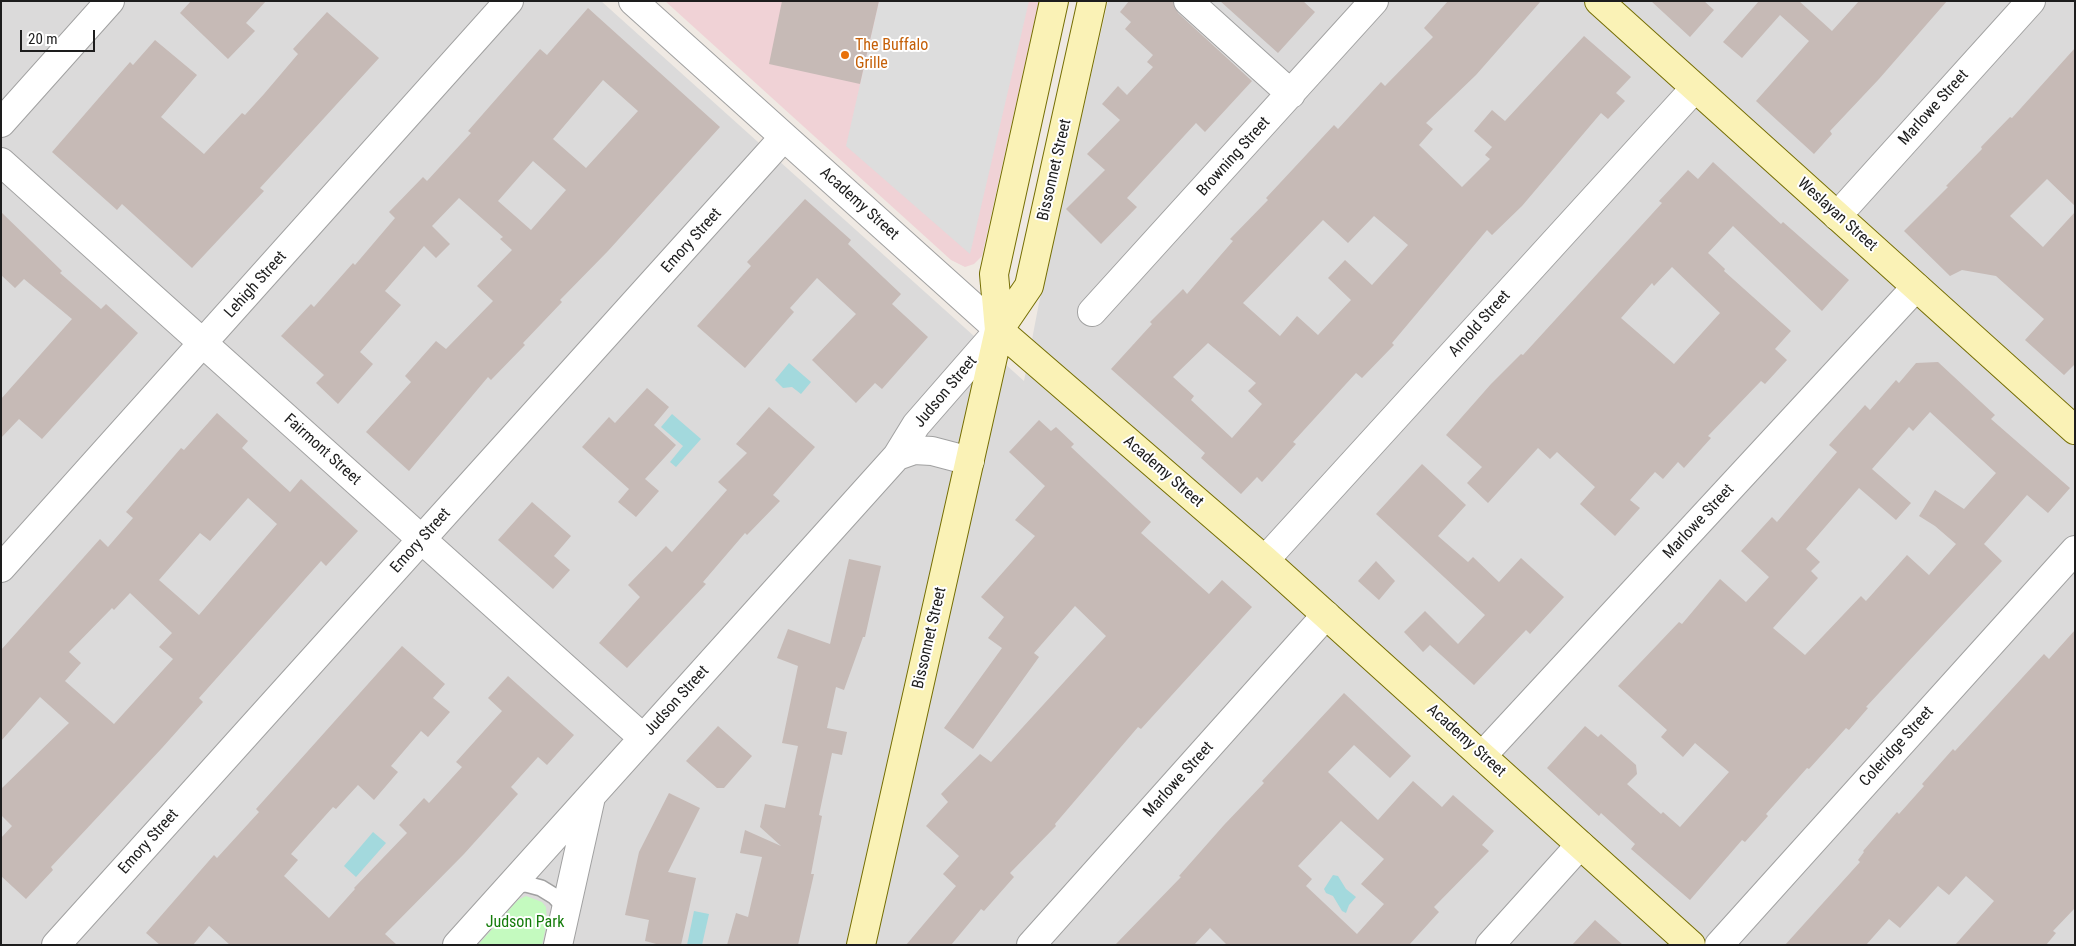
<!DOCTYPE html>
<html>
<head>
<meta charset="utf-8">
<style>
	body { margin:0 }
	#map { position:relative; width:2076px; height:946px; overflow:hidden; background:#efe9e3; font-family:"Roboto Condensed",sans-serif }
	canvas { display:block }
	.frame { position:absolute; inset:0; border:2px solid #1d1d1d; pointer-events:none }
	.scale { position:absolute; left:20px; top:30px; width:75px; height:22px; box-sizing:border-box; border:2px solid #1d1d1d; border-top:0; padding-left:6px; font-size:15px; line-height:18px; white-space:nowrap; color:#1d1d1d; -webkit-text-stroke:4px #fff; paint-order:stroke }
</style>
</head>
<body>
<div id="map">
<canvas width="2076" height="946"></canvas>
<div class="frame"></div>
<div class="scale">20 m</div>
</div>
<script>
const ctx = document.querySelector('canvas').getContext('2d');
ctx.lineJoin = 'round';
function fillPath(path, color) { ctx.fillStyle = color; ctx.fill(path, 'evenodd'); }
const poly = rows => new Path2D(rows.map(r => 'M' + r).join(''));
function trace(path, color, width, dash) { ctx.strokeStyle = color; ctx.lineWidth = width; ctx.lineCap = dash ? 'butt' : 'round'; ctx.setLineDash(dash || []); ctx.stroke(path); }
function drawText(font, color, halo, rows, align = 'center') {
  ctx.font = font + ' "Roboto Condensed",sans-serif'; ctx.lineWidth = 4; ctx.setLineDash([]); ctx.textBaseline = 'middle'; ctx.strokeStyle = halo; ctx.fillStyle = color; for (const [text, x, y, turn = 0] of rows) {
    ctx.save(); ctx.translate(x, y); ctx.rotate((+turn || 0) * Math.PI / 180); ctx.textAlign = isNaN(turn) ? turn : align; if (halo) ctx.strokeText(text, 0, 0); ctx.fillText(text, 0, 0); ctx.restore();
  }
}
fillPath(poly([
	[1,1,601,1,1024,381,1039,303,1108,1,2075,1,2075,945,1,945]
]), '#dbdada');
fillPath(poly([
	[665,1,1039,1,982,256,974,264,965,267,951,260]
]), '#f0d2d6');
fillPath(poly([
	[526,896,542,902,546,907,547,922,542,945,478,945,518,900]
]), '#c4fabf');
fillPath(poly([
	[879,1,1029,1,970,254,846,146]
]), '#ddd');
fillPath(poly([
	[789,363,811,382,801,394,792,387,783,388,775,380],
	[672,414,701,439,676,467,670,462,683,446,661,427],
	[373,832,386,843,356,877,344,866],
	[1333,875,1338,876,1346,889,1356,897,1349,905,1346,913,1342,911,1333,896,1326,893,1324,889],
	[694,911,709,914,702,945,687,945]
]), '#a3d9dd');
fillPath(poly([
	[191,1,266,1,246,23,255,31,228,59,180,13],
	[782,1,879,1,860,84,769,64],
	[1129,1,1173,1,1178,13,1252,81,1205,132,1196,123,1127,198,1137,207,1101,244,1066,209,1105,170,1087,154,1120,120,1102,104,1118,86,1127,95,1153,67,1147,62,1153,55,1125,29,1131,22,1120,12],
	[1220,1,1303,1,1315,12,1278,53],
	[1448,1,1541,1,1476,75,1426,123,1433,129,1419,145,1462,187,1490,159,1485,155,1492,147,1474,131,1492,110,1505,121,1584,36,1631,77,1616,93,1625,101,1608,119,1601,113,1522,206,1492,235,1487,230,1392,343,1394,345,1362,378,1356,373,1293,442,1296,444,1262,482,1257,477,1241,494,1201,458,1205,453,1111,369,1152,324,1150,322,1183,289,1187,294,1233,241,1230,239,1268,200,1266,198,1334,125,1338,129,1381,82,1385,86,1433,37,1424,28],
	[1374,216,1408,245,1372,285,1345,260,1328,278,1351,300,1318,335,1297,316,1280,336,1243,303,1323,220,1348,243],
	[1208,343,1256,383,1248,391,1262,404,1232,438,1191,400,1194,396,1173,377],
	[1651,1,1704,1,1714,10,1690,37],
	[1759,1,1799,1,1832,31,1859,1,1947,1,1879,79,1830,131,1832,134,1814,154,1756,101,1809,41,1780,15,1742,58,1723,42],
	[588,8,720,127,608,251,560,300,562,302,523,343,525,345,491,380,488,377,409,471,366,432,411,382,405,376,436,341,446,349,493,301,477,286,512,250,500,239,503,237,459,198,432,226,450,244,436,258,424,246,385,291,401,305,360,352,373,364,338,404,316,383,324,375,281,336,311,304,314,307,353,263,355,265,395,218,389,212,423,177,427,181,471,133,468,131,540,49,547,55],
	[603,80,638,111,586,168,553,139],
	[533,161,566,190,531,230,498,201],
	[327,12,379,58,260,188,264,191,192,268,122,204,117,210,52,152,130,62,133,65,155,40,197,75,161,117,204,154,242,113,245,115,264,94,298,54,293,49],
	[2075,48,2075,206,2047,179,2010,216,2043,247,2075,212,2075,364,2064,375,2025,340,2044,319,1996,276,1962,270,1950,276,1904,231,1948,187,1946,186,1982,149,1981,147,2010,117,2012,118],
	[1713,162,1781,224,1783,222,1849,280,1822,311,1733,226,1708,253,1725,269,1724,271,1791,331,1775,349,1787,360,1765,384,1761,381,1708,436,1711,438,1684,468,1678,462,1663,479,1655,472,1630,500,1640,508,1615,536,1580,504,1595,487,1557,452,1550,459,1538,448,1488,503,1467,483,1482,467,1446,435,1491,384,1521,354,1523,355,1662,203,1659,201,1688,170,1698,179],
	[1672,267,1720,313,1674,364,1621,318,1652,283,1654,286],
	[805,199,851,240,848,244,901,294,892,304,928,337,882,389,875,383,856,403,812,360,856,314,817,278,790,308,794,312,745,368,697,326,751,266,747,262],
	[1,212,62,271,60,273,101,309,106,304,138,333,42,439,19,419,1,438,1,399,72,319,24,279,15,288,1,275],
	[1938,362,1995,415,1991,419,2070,488,2048,513,2027,495,1984,544,2002,561,1866,707,1868,708,1849,730,1846,728,1809,769,1807,768,1766,814,1768,816,1745,842,1742,840,1690,900,1631,849,1635,844,1601,813,1599,816,1547,768,1585,726,1598,737,1601,734,1636,765,1637,774,1627,784,1661,814,1663,812,1680,827,1729,772,1695,743,1683,757,1661,737,1667,730,1618,686,1679,622,1682,624,1720,579,1746,602,1769,577,1741,551,1772,517,1777,522,1837,452,1829,445,1865,405,1870,410,1896,380,1899,383,1916,363],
	[1930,412,1996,473,1964,509,1935,490,1919,516,1935,526,1956,544,1929,575,1907,555,1866,601,1861,596,1805,655,1773,628,1818,578,1811,571,1820,562,1806,549,1859,488,1896,520,1911,503,1872,469,1909,427,1913,431],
	[647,388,669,407,654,425,676,445,645,479,659,491,636,517,618,502,629,489,582,447,609,417,615,423],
	[769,407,815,447,773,495,780,501,747,535,745,533,703,582,706,584,627,668,599,643,640,597,628,585,666,546,672,552,727,490,718,482,747,453,736,444],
	[217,413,248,441,242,448,290,492,301,479,358,531,326,566,321,561,199,698,203,702,162,748,51,867,53,870,26,899,1,876,1,838,12,826,1,815,1,789,69,723,40,697,1,741,1,650,100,539,108,547,133,518,126,512,181,448,184,450],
	[248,498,277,524,199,615,159,580,200,533,210,541],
	[130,593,172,633,159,647,173,659,114,724,65,681,81,663,69,652,112,608,114,610],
	[1039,420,1051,431,1056,427,1074,444,1071,447,1151,522,1141,533,1209,594,1222,580,1252,607,1141,729,1138,727,1055,824,1056,826,1010,873,1014,877,984,911,981,909,951,945,906,945,956,886,943,874,959,856,926,826,948,802,941,794,980,754,991,762,1106,636,1075,606,1034,653,1039,657,973,749,944,728,1002,648,988,638,1004,617,981,597,1035,536,1015,520,1045,486,1009,452],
	[1422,464,1466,505,1438,536,1468,562,1473,557,1499,582,1521,558,1564,597,1530,634,1526,630,1474,685,1430,645,1423,652,1404,632,1425,611,1458,644,1485,615,1376,514],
	[532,502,571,536,554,556,570,570,553,589,498,540],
	[849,559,881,566,865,637,863,637,844,690,836,687,827,728,847,732,842,755,832,753,819,815,822,816,811,874,814,874,798,945,727,945,736,913,748,917,762,857,740,853,745,830,781,846,760,827,765,804,785,808,798,746,782,743,798,666,777,658,788,629,830,644],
	[1376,561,1395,581,1379,600,1358,581],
	[2075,630,2075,908,2053,931,2056,933,2046,945,1955,945,1994,901,1966,876,1949,895,1938,886,1900,928,1889,919,1866,945,1785,945,1860,862,1858,860,1864,852,1863,851,1897,812,1899,814,1924,786,1922,784,1953,749,1955,751,2044,654,2049,659],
	[402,646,445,684,433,698,450,712,428,737,421,731,391,766,398,772,374,800,358,785,336,809,333,807,291,854,298,860,284,876,329,918,355,889,354,888,407,833,399,825,424,798,429,803,462,767,456,762,502,711,488,698,508,676,574,735,547,765,538,757,511,787,518,794,464,854,385,934,397,945,230,945,209,926,193,945,160,945,146,933,214,855,217,858,259,812,256,809],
	[1344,693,1411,756,1390,778,1354,745,1328,772,1378,820,1413,781,1442,807,1453,795,1494,831,1482,845,1489,851,1434,907,1439,912,1409,945,1227,945,1210,928,1194,945,1115,945,1181,877,1179,876,1224,825,1264,783,1262,781],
	[1341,821,1384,859,1361,884,1384,904,1357,934,1306,886,1312,879,1298,866],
	[718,726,752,756,724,788,717,788,686,761],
	[669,793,700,808,668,872,696,878,681,945,660,945,645,941,649,920,625,915,639,852],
	[1595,920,1623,945,1572,945]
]), '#c6bab6');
const lane = poly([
	[511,885,526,884,541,888,554,896,566,909]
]);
const street = poly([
	[1188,1,1291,94],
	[1,123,110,1],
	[1,162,643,738],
	[1837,216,2031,1],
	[1092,312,1374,1],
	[897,456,914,450,932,451,970,461],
	[1265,560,1695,88],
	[1,568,509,1],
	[1482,756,1916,287],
	[56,945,784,137],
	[457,945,897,456,916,425,999,330,633,1],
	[558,945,591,797],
	[1031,945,1326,615],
	[1490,945,1580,845],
	[1719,945,2075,550]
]);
const secondary = poly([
	[1599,1,2075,430],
	[999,330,1265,560,1691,945],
	[999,330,1029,286,1092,1],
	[861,945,999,330,994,274,1054,1]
]);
trace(lane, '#a1a1a1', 18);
trace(street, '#a1a1a1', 30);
trace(secondary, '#756e04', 30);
trace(lane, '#fff', 15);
trace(street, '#fff', 28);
trace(secondary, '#faf2b6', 28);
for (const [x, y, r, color] of [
	[845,55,5,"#e8710a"]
]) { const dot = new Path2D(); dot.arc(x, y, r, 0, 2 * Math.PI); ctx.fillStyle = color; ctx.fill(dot); trace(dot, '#fff', 2); }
drawText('16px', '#c56008', '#fff', [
	["The Buffalo",855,46],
	["Grille",855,64]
], 'left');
drawText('16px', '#1d1d1d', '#fff', [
	["Marlowe Street",1934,108,-48],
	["Browning Street",1234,157,-48],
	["Bissonnet Street",1055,170,-77],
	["Academy Street",859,204,42],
	["Weslayan Street",1837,215,42],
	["Emory Street",692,241,-48],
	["Lehigh Street",256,285,-48],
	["Arnold Street",1480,324,-48],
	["Judson Street",946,392,-50],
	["Fairmont Street",322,450,42],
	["Academy Street",1163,472,41],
	["Marlowe Street",1699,522,-47],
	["Emory Street",421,541,-48],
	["Bissonnet Street",930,638,-77],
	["Judson Street",677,701,-48],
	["Academy Street",1466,741,42],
	["Coleridge Street",1897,747,-48],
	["Marlowe Street",1179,780,-48],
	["Emory Street",149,842,-48]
]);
drawText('16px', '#147c0a', '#fff', [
	["Judson Park",525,923]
]);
</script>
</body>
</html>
